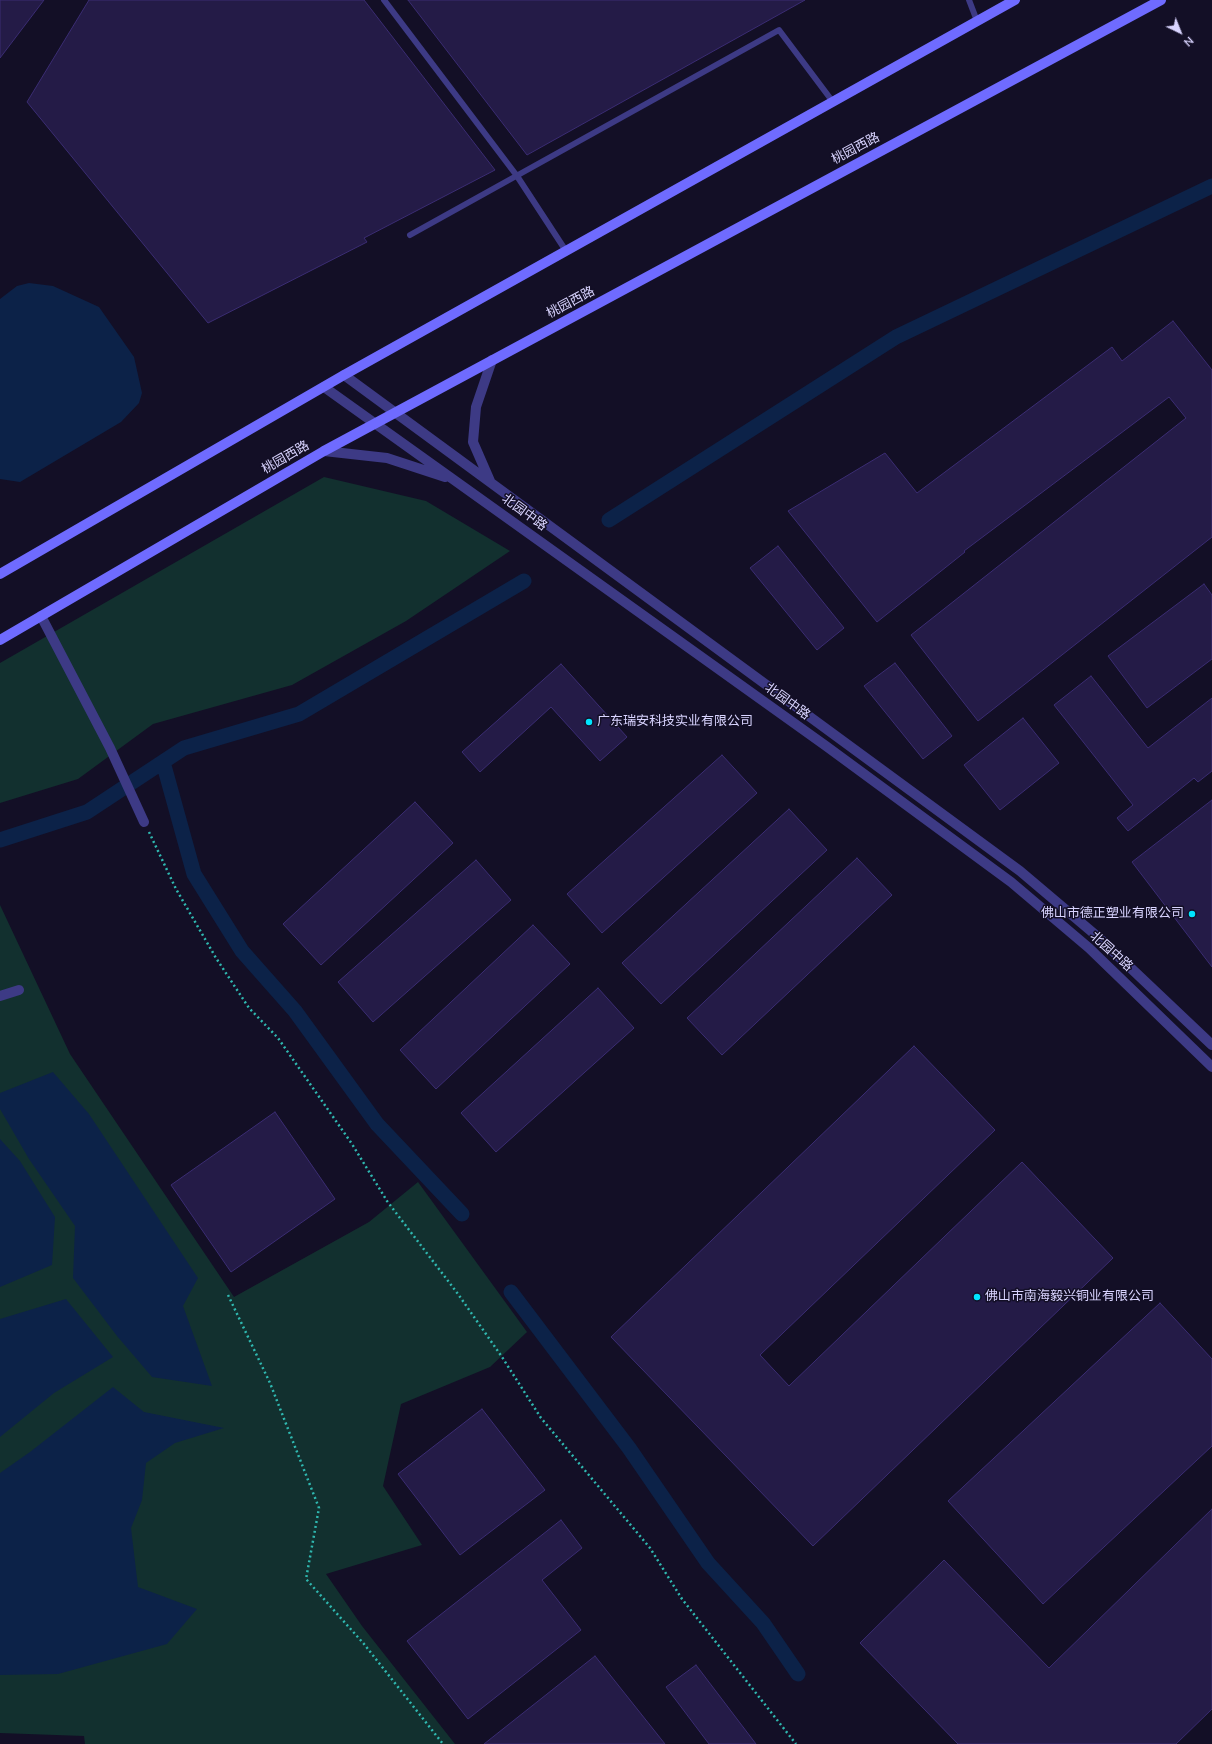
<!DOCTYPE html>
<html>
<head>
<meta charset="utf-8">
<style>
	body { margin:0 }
	#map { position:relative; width:1212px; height:1744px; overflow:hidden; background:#130f26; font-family:"Nunito Sans",sans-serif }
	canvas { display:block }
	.north { position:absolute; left:1160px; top:12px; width:40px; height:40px; -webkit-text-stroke:3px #130f26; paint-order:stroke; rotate:137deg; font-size:11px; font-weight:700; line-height:16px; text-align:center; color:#d9d4ff }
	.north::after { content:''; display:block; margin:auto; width:14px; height:18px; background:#d9d4ff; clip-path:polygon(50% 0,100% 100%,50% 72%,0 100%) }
</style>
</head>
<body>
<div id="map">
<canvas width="1212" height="1744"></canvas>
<div class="north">N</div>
</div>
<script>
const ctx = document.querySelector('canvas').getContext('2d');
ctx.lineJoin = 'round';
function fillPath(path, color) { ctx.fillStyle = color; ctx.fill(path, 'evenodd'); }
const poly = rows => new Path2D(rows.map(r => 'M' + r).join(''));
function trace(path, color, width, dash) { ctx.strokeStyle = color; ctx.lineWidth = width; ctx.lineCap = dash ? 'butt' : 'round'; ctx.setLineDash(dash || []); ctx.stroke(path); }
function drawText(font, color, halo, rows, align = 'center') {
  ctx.font = font + ' "Nunito Sans","Noto Sans SC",sans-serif'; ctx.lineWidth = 3; ctx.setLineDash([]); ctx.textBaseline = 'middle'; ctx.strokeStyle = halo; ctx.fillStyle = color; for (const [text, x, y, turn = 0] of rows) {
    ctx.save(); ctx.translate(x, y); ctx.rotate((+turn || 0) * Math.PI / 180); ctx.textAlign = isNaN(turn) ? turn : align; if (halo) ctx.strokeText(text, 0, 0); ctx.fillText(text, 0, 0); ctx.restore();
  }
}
fillPath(poly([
	[324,477,426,501,510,551,406,621,292,685,153,724,78,779,0,803,0,663],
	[0,905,70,1054,234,1297,369,1222,418,1182,527,1332,490,1367,401,1404,383,1486,422,1545,326,1574,362,1626,455,1744,85,1744,84,1736,0,1733]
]), '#12302f');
fillPath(poly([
	[29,283,53,286,99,307,134,357,142,393,139,403,121,422,20,482,0,479,0,299,17,286],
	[53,1072,89,1114,198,1278,183,1306,212,1386,152,1377,117,1336,73,1278,75,1226,29,1159,0,1109,0,1093],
	[0,1139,20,1161,55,1217,52,1265,0,1287],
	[66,1299,113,1357,54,1393,0,1437,0,1319],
	[113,1387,144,1412,224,1428,175,1443,146,1463,142,1500,131,1528,138,1587,197,1609,167,1644,58,1674,0,1675,0,1473,30,1452]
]), '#0c2248');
trace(poly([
	[609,520,896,337,1212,186],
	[163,762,194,874,242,951,295,1011,377,1124,462,1214],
	[0,840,87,812,184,748,299,714,524,581],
	[511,1292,629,1448,708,1563,763,1623,798,1674]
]), '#0c2248', 15);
const building = poly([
	[0,0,44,0,0,58,0,0],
	[89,0,364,0,495,170,364,238,367,242,208,323,27,102,89,0],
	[408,0,805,0,527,155,408,0],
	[1173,321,1212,370,1212,537,978,721,911,635,1186,418,1169,397,964,551,965,552,877,622,788,511,885,453,917,493,1112,347,1122,361,1173,321],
	[778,546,844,628,817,650,750,568,778,546],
	[1204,584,1212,595,1212,659,1147,708,1108,656,1204,584],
	[895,663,952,736,923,759,864,686,895,663],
	[561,664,627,737,600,761,551,707,480,772,462,752,561,664],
	[1091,676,1148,748,1212,698,1212,771,1198,782,1194,778,1128,831,1117,818,1133,805,1054,705,1091,676],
	[1023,718,1059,763,1000,810,964,765,1023,718],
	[722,755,757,793,602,933,567,894,722,755],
	[1212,800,1212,967,1132,862,1212,800],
	[415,802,453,843,321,965,283,924,415,802],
	[789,809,827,850,661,1004,622,963,789,809],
	[857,858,892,895,722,1055,687,1018,857,858],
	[476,860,511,900,373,1022,338,982,476,860],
	[533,925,570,964,436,1089,400,1050,533,925],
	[598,988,634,1028,496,1152,461,1113,598,988],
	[914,1046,995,1130,760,1355,789,1386,1022,1162,1113,1258,813,1546,611,1337,914,1046],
	[275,1112,335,1199,231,1272,171,1185,275,1112],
	[1160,1303,1212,1359,1212,1446,1043,1604,948,1501,1160,1303],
	[482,1409,545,1490,460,1555,398,1474,482,1409],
	[1212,1509,1212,1709,1176,1744,958,1744,860,1643,944,1560,1049,1668,1212,1509],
	[561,1520,582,1548,542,1580,581,1630,468,1719,407,1641,561,1520],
	[595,1656,665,1744,484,1744,595,1656],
	[696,1665,756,1744,709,1744,666,1687,696,1665]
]);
fillPath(building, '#241b47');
trace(building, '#3b2d73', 1);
trace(poly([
	[149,832,176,889,216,958,249,1008,278,1038,352,1144,387,1201,458,1294,502,1357,541,1418,650,1548,682,1599,796,1744],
	[228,1295,270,1383,319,1508,306,1579,364,1644,443,1744]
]), '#2fb8b0', 2.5, [2, 3]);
trace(poly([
	[384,0,517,176,566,251],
	[969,0,977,21],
	[410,235,779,30,833,102]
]), '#3d3a85', 6);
trace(poly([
	[41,616,110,748,144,822],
	[0,996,19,990]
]), '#3d3a85', 10);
trace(poly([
	[344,375,1020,871,1098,937,1212,1045],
	[324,387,826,746,1011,882,1089,948,1212,1067],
	[324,451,387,458,445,477],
	[490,481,473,442,476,407,492,360]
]), '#3d3a85', 10);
trace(poly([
	[0,574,344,375,1015,0],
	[0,640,324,451,1161,0]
]), '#6f6bff', 10);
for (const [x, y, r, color] of [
	[589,722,4,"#00e5ff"],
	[1192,914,4,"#00e5ff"],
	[977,1297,4,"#00e5ff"]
]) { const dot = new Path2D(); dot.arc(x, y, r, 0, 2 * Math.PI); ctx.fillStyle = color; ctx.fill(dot); trace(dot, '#130f26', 1.5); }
drawText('13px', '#d9d4ff', '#130f26', [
	["桃园西路",856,149,-28],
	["桃园西路",571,303,-28],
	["桃园西路",286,458,-30],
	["北园中路",524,513,36],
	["北园中路",787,702,36],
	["北园中路",1111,952,42]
]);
drawText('13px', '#d9d4ff', '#130f26', [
	["广东瑞安科技实业有限公司",597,722],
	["佛山市德正塑业有限公司",1184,914,"right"],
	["佛山市南海毅兴铜业有限公司",985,1297]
], 'left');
</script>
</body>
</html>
